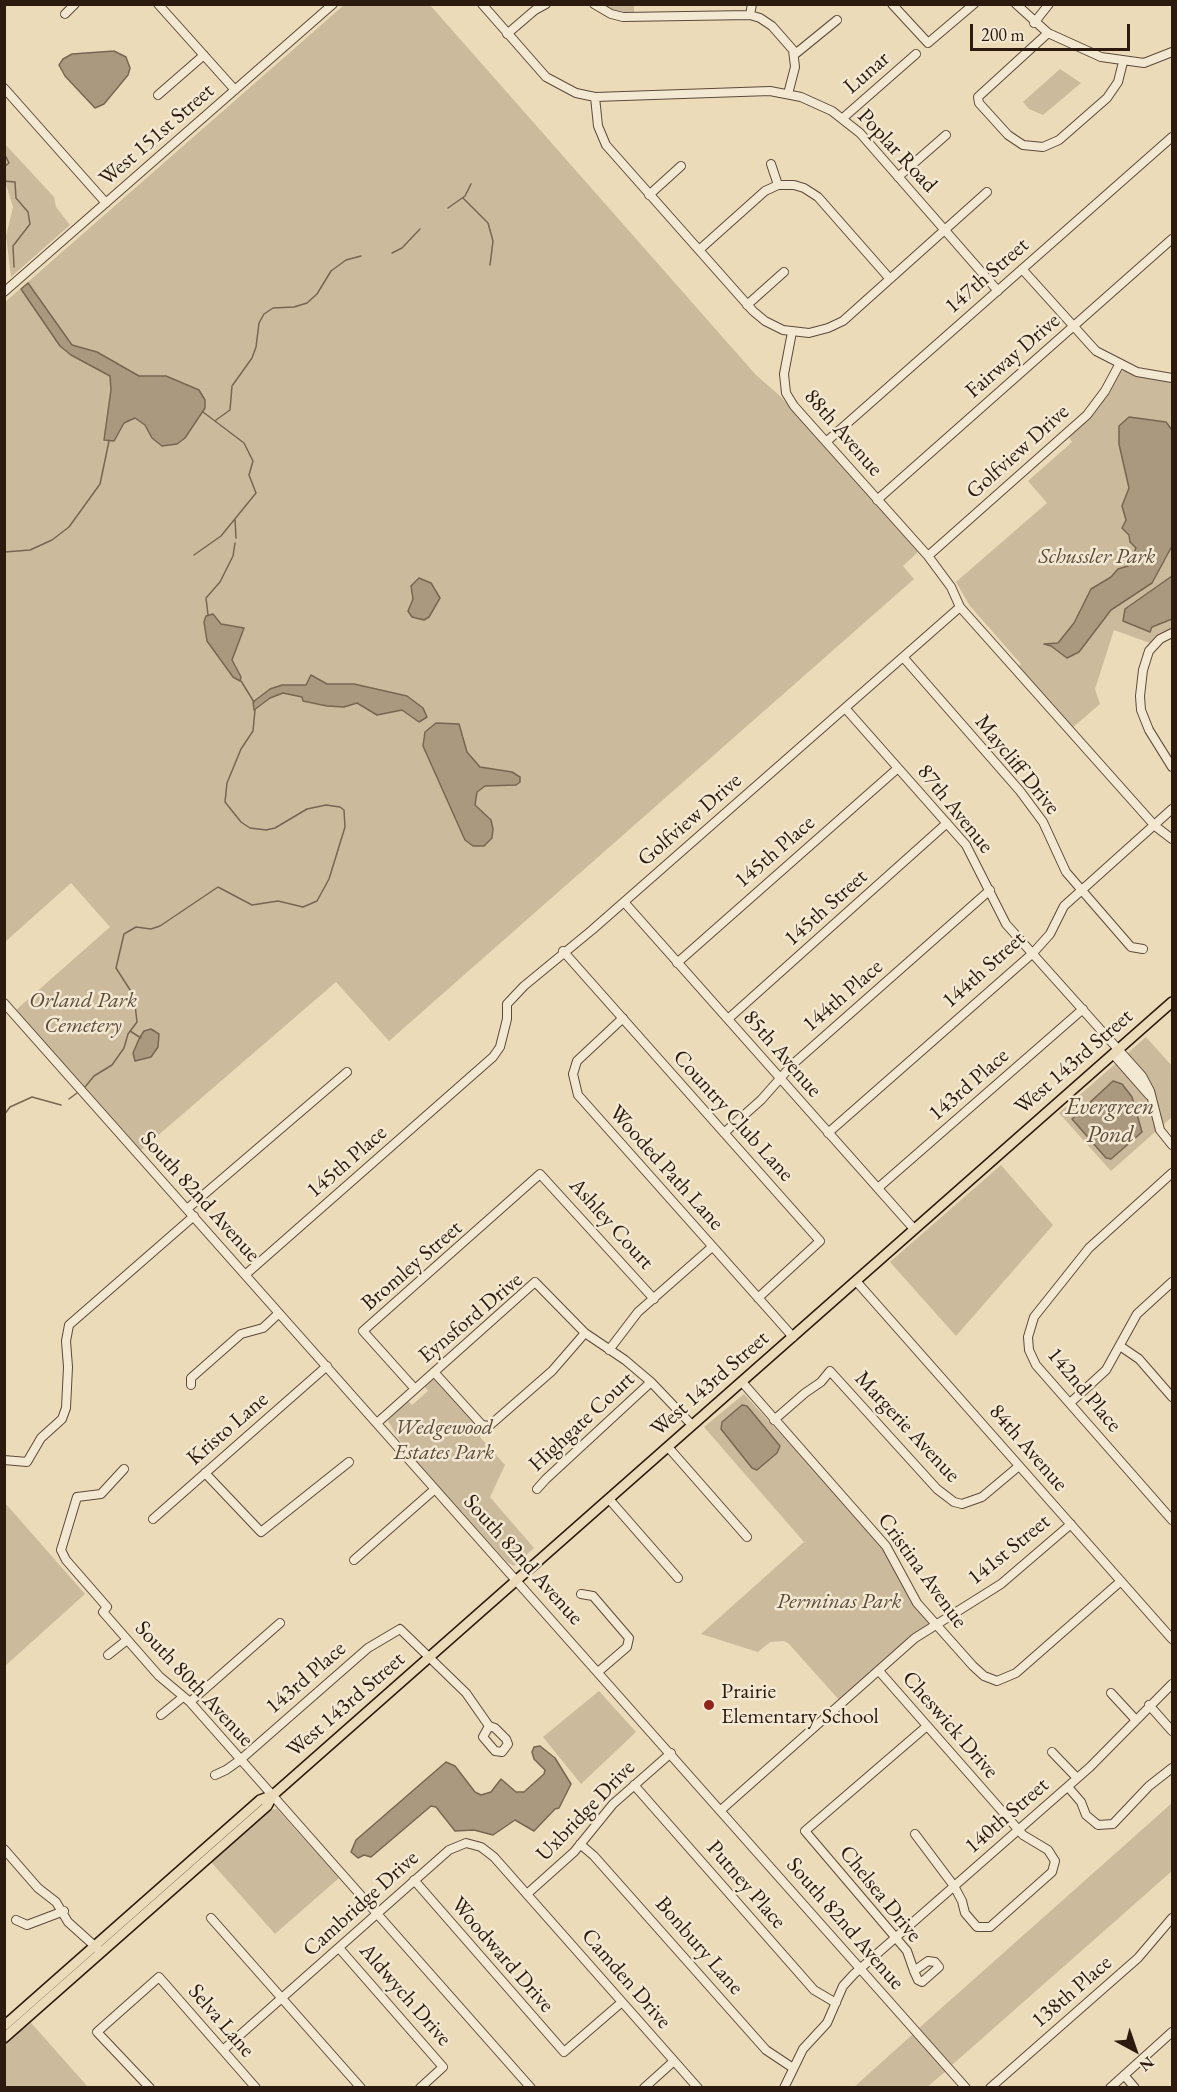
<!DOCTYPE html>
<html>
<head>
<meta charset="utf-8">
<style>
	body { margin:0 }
	#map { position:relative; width:1177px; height:2092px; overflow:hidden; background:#ecdbb9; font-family:"EB Garamond",serif }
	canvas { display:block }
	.frame { position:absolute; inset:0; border:6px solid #2c1a0f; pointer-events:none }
	.north { position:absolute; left:1105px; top:2020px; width:60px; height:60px; -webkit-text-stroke:4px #f3e8d2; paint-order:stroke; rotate:140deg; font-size:16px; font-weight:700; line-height:24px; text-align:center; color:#2c1a0f }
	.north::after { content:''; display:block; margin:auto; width:21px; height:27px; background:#2c1a0f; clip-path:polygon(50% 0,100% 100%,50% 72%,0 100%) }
	.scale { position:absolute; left:970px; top:24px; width:160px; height:27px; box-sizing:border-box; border:3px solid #2c1a0f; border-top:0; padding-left:8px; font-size:18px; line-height:21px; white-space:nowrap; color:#2c1a0f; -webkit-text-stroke:4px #f3e8d2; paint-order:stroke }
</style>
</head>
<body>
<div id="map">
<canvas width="1177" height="2092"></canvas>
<div class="frame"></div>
<div class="north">N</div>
<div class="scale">200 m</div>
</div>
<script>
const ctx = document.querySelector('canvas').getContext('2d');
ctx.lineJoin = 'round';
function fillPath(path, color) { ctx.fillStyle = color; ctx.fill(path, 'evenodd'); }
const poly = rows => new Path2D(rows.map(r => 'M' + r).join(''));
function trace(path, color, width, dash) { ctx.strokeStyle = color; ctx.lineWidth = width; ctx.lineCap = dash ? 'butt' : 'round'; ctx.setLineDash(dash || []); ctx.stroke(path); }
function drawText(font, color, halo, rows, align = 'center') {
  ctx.font = font + ' "EB Garamond",serif'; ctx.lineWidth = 5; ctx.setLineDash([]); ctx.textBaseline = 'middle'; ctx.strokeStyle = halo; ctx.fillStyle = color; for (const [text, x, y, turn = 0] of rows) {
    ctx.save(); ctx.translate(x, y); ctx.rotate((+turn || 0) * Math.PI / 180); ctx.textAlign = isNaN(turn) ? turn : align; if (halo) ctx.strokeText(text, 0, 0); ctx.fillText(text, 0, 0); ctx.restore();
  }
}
fillPath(poly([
	[344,5,430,5,756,375,780,396,918,552,903,566,914,579,389,1041,336,982,141,1150,16,1010,110,927,71,883,5,942,4,303],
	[600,5,634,5,634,15,621,14],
	[1060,69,1081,83,1043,115,1029,109,1023,102],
	[4,143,54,197,56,207,70,225,11,277,6,236,13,207,5,181],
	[1125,370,1172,382,1172,630,1150,643,1114,630,1095,689,1100,704,1072,728,1018,667,1021,664,970,606,956,582,1047,503,1028,481,1072,442,1069,437,1097,408,1120,372],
	[1146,1037,1172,1066,1172,1117,1111,1171,1059,1113],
	[1001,1165,1053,1225,956,1336,890,1262],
	[434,1379,481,1429,480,1437,505,1465,490,1497,534,1548,514,1566,507,1562,405,1449,388,1421,390,1416,408,1401,412,1405,428,1391,424,1386],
	[744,1394,884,1547,930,1621,931,1624,840,1701,789,1644,784,1641,770,1642,758,1652,701,1634,804,1542,704,1427],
	[5,1503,85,1594,5,1666,4,1666],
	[599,1691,636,1732,581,1784,543,1737],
	[1172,1803,1172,1871,952,2065,919,2028],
	[277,1809,339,1878,275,1934,211,1862,269,1810],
	[30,2022,33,2025,88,2087,5,2087,5,2044],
	[913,2034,946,2071,927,2087,853,2088]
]), '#cbba9c');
const water = poly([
	[114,51,126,57,130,68,128,75,104,104,95,108,65,76,59,65,63,59,72,54,114,51],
	[28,283,72,345,97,352,139,376,166,376,199,390,205,400,205,408,185,438,177,444,162,446,152,438,145,425,135,418,124,423,114,441,104,440,111,390,110,376,71,355,60,346,21,289,28,283],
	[1129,417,1166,422,1172,430,1172,546,1152,583,1111,610,1079,652,1067,658,1051,646,1044,644,1058,643,1074,623,1091,589,1111,577,1118,569,1128,566,1136,548,1130,542,1129,535,1122,528,1126,520,1122,506,1129,488,1119,444,1119,426,1129,417],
	[1172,576,1172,619,1152,627,1150,632,1123,621,1125,609,1172,576],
	[419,578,431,583,440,598,429,617,424,620,412,617,408,611,413,599,411,586,419,578],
	[213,614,221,624,244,628,232,660,241,677,240,681,233,677,207,641,204,622,206,616,213,614],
	[311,675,327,684,354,684,407,696,423,708,427,717,419,722,402,710,377,715,357,703,344,707,327,706,303,701,302,697,283,693,270,698,254,710,253,702,270,689,282,685,306,685,311,675],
	[436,723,459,724,467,752,480,767,512,772,520,777,520,782,516,785,485,786,477,792,475,805,491,820,493,829,492,838,484,846,473,846,465,840,423,746,425,732,436,723],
	[151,1029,159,1034,158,1047,151,1057,135,1061,133,1053,139,1039,144,1031,151,1029],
	[1113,1081,1122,1084,1132,1097,1142,1132,1111,1159,1106,1158,1072,1119,1113,1081],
	[742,1405,747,1406,780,1446,777,1453,757,1470,752,1468,721,1429,722,1422,742,1405],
	[540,1746,555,1758,571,1784,559,1808,555,1809,534,1831,515,1820,493,1835,474,1830,455,1831,436,1807,431,1806,371,1857,364,1855,358,1858,351,1852,356,1840,446,1762,455,1766,475,1792,481,1795,491,1792,501,1779,516,1792,524,1792,544,1774,545,1770,534,1759,532,1752,534,1747,540,1746]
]);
fillPath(water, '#ab997f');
trace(water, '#786652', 1.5);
trace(poly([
	[4,153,9,163,4,167],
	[4,181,15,182,16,198,28,212,30,224,13,246,14,267],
	[463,198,488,223,493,241,490,265],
	[448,208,465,196,471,184],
	[392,253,402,248,420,229],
	[216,420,230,410,232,386,252,358,256,347,259,323,264,314,273,308,294,307,307,303,317,294,331,271,346,260,361,256],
	[235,519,236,538],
	[5,552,30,550,52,540,69,527,100,484,109,441],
	[194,555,221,536,256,493,249,475,253,461,244,443,203,412],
	[208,615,206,598,220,582,233,556,235,543],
	[241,681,254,702],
	[130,1031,141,1038],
	[85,1087,94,1076,112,1065,124,1048,128,1034,137,1022,134,996,116,968,124,934,136,927,151,929,160,926,218,887,252,905,278,901,303,907,317,901,329,879,345,827,344,810,340,807,326,805,307,809,275,828,266,830,250,828,241,822,225,802,227,783,241,749,253,731,255,710],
	[69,1099,77,1093],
	[4,1115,10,1107,32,1097,61,1105]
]), '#786652', 1.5);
const minor = poly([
	[158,4,235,90],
	[482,4,546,77,576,93,595,97,770,91,801,97,832,111,860,133,998,291],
	[594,4,611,14,623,17,750,15,760,18,772,26,793,50,795,67,788,94],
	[892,4,928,43,974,4],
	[1016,4,1048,33,1101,57,1144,63,1172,52],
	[65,14,75,4],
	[750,15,752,4],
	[1034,23,1049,4],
	[1048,33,978,97,979,103,1008,135,1023,145,1043,147,1059,140,1107,98,1118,82,1123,62],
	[507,34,535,10,546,4],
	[794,55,837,20],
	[4,88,106,203],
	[158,95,204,55],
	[595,97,598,126,606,145,753,311,765,321,783,330,809,333,828,328,843,321,987,192],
	[843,118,916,54],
	[771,164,778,185],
	[898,177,946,135],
	[649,195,681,166],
	[699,250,765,191,778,185,794,185,804,188,818,197,890,279],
	[1022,269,1096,351,1137,372,1172,378],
	[4,292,333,4],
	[747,305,784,272],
	[792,332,784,374,786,393,794,406,928,556,951,587,960,607,1155,826,1172,839],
	[826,442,1172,137],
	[877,500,1172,239],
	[928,556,1087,415,1105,391,1119,365],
	[1172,633,1160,639,1149,651,1143,670,1140,696,1141,710,1149,730,1172,767],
	[903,657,1020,791,1043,822,1066,872,1131,947,1143,949],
	[845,708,966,845,1006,924,1142,1076,1150,1091,1160,1130,1172,1145],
	[624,902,914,1229],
	[563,951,820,1241,758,1298],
	[677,963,898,768],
	[4,1003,966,2088],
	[623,1018,577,1061,573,1074,578,1095,793,1337],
	[728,1019,947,823],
	[1113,1054,1149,1095],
	[724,1133,761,1100,793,1064,990,890],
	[828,1133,1033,953,1050,934,1064,906,1172,809],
	[1172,1173,1089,1248,1034,1317,1028,1337,1029,1350,1036,1365,1172,1520],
	[878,1188,1083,1009],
	[187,1209,347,1072],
	[245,1275,493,1057,500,1047,507,1019,507,1004,524,986,592,930,960,607],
	[856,1281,1172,1639],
	[1120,1346,1139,1359,1172,1397],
	[609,1350,638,1312,712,1247],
	[434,1372,482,1425,489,1426,552,1371,585,1333],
	[742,1382,886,1546,917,1603,973,1666,984,1676,997,1681,1016,1673,1121,1581],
	[191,1385,191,1378,241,1334,263,1328,279,1313],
	[415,1389,363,1331,540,1174,654,1299],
	[1070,1403,1106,1370,1137,1314,1172,1282],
	[774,1420,805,1393,821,1382,830,1371,937,1489,954,1502,962,1504,982,1497,1019,1466],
	[377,1423,535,1282,585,1333,625,1360,651,1382,692,1425],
	[668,1447,747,1537],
	[4,1460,27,1462,41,1438,62,1419,66,1408,68,1367,66,1341,69,1325,194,1216],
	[124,1469,101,1494,77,1497,61,1550,66,1560,107,1607,103,1612,159,1676,190,1702,531,2088],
	[205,1473,261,1532,349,1462],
	[537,1489,546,1479,651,1382],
	[609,1499,678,1578],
	[153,1519,327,1366],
	[354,1560,435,1489],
	[581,1594,593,1596,629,1638,627,1647,598,1672],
	[108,1655,127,1640],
	[879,1671,1023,1835,1048,1850,1055,1861,1052,1872,990,1927,977,1927,965,1913,962,1901,954,1886,915,1834],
	[1111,1693,1135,1719],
	[190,1702,280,1623],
	[1149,1705,1172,1731],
	[161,1715,183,1697],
	[1052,1752,1077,1778],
	[215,1775,226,1770,240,1760,368,1648,400,1629,466,1693,489,1726,495,1728,506,1739,508,1744,502,1752,495,1751,483,1737,489,1726],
	[634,1785,814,1990,836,2003],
	[1068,1787,1081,1802,1086,1815,1098,1825,1113,1824,1149,1786,1172,1768],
	[721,1810,915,1638,1001,1584,1071,1524],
	[580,1844,594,1856,766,2050,793,2068],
	[4,1849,38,1888,56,1902,68,1922,98,1949],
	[414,1880,564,2052,622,2002],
	[527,1894,574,1852,613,1804,671,1753],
	[211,1918,361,2088],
	[16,1920,27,1925,64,1911],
	[339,1948,443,2067,420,2088],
	[914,1971,928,1961,935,1962,939,1967,922,1982,918,1980,914,1971,907,1951,805,1831,927,1726],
	[223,2050,449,1850,466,1843,481,1847,494,1857,698,2088],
	[1124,2075,1135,2088],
	[150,2088,97,2032,159,1977,256,2088],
	[644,2088,674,2061],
	[784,2088,803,2049,827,2023,843,1986,854,1974,1090,1767,1172,1684],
	[990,2088,1138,1958,1172,1918],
	[1110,2088,1172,2032]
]);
const major = poly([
	[4,2026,260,1800,273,1795],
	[4,2038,267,1806,273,1795,1172,1002]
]);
trace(minor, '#5c4a3a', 10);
trace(major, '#2c1a0f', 12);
trace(minor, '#f3e8d2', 8);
trace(major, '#ecdbb9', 9);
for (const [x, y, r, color] of [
	[709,1705,6,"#8f2418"]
]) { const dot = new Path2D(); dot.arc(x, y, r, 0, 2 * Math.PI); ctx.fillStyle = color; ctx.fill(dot); trace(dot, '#f3e8d2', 2); }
drawText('22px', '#2c1a0f', '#f3e8d2', [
	["Lunar",867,73,-41],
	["West 151st Street",157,135,-41],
	["Poplar Road",897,151,47],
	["147th Street",987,276,-41],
	["Fairway Drive",1013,356,-41],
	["88th Avenue",843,433,49],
	["Golfview Drive",1018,452,-42],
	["Maycliff Drive",1017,765,51],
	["87th Avenue",955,809,51],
	["Golfview Drive",690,820,-41],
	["145th Place",775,852,-41],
	["145th Street",826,908,-42],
	["144th Street",984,970,-42],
	["144th Place",843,996,-41],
	["85th Avenue",782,1054,49],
	["West 143rd Street",1074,1062,-41],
	["143rd Place",969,1085,-41],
	["Country Club Lane",733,1116,48],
	["145th Place",347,1162,-41],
	["Wooded Path Lane",666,1168,48],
	["South 82nd Avenue",200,1197,48],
	["Ashley Court",611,1224,48],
	["Bromley Street",412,1266,-41],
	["Eynsford Drive",471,1318,-40],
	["West 143rd Street",710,1384,-41],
	["142nd Place",1084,1390,50],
	["Highgate Court",582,1422,-43],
	["Margerie Avenue",907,1427,47],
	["Kristo Lane",228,1429,-41],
	["84th Avenue",1028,1448,49],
	["141st Street",1009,1550,-39],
	["South 82nd Avenue",523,1560,48],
	["Cristina Avenue",922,1571,54],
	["143rd Place",306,1678,-41],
	["South 80th Avenue",194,1684,47],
	["West 143rd Street",346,1705,-41],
	["Cheswick Drive",950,1725,49],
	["Uxbridge Drive",586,1811,-46],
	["140th Street",1007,1816,-41],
	["Putney Place",746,1885,49],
	["Chelsea Drive",880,1894,51],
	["Cambridge Drive",361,1904,-42],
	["South 82nd Avenue",845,1924,49],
	["Bonbury Lane",699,1946,49],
	["Woodward Drive",502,1955,49],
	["Camden Drive",626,1979,49],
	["138th Place",1072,1992,-41],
	["Aldwych Drive",405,1995,49],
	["Selva Lane",221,2021,49]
]);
drawText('italic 22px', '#5c4a39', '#f3e8d2', [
	["Schussler Park",1097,557],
	["Orland Park",83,1001],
	["Cemetery",83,1026],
	["Wedgewood",444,1428],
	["Estates Park",444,1453],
	["Perminas Park",839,1602]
]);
drawText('22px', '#2c1a0f', '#f3e8d2', [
	["Prairie",721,1692],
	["Elementary School",721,1717]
], 'left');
drawText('italic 24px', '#5f4d3c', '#f3e8d2', [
	["Evergreen",1110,1107],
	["Pond",1110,1135]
]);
</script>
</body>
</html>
